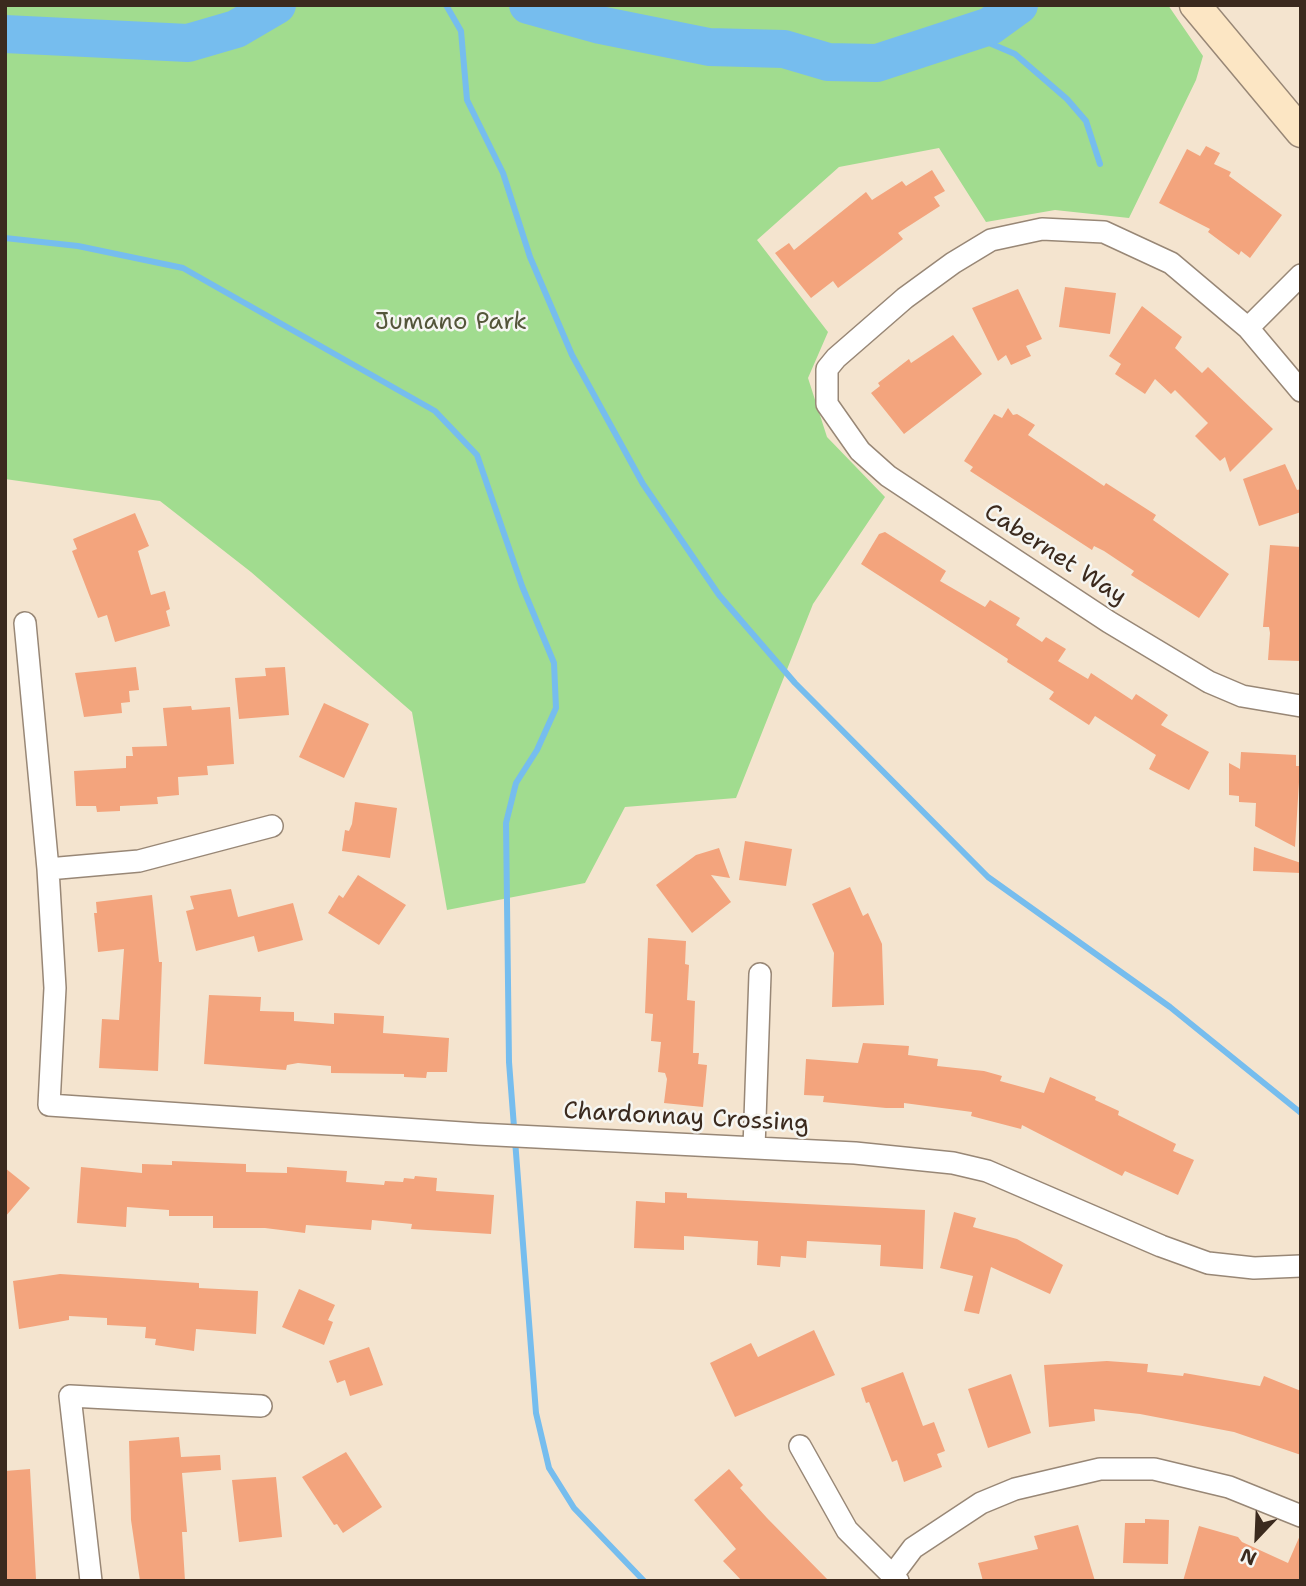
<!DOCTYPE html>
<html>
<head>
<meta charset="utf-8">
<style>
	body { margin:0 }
	#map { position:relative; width:1306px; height:1586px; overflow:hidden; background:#f4e4cf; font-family:"Shantell Sans",sans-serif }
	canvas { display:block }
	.frame { position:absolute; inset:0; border:7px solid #3b2a1e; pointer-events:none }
	.north { position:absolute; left:1222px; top:1502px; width:70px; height:70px; -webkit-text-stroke:5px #f6f6f2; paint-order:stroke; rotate:203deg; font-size:19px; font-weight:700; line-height:28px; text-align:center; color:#3b2a1e }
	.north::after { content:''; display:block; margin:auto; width:24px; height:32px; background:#3b2a1e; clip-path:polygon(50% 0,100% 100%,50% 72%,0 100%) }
</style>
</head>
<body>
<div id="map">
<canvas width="1306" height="1586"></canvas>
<div class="frame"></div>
<div class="north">N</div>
</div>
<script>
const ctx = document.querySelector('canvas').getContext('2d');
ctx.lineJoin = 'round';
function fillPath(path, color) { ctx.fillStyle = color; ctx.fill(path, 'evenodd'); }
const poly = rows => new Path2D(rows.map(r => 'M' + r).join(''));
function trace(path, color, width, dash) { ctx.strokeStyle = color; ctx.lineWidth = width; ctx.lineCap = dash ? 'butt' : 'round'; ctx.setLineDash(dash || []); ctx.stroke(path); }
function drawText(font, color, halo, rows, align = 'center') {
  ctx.font = font + ' "Shantell Sans",sans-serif'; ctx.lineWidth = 5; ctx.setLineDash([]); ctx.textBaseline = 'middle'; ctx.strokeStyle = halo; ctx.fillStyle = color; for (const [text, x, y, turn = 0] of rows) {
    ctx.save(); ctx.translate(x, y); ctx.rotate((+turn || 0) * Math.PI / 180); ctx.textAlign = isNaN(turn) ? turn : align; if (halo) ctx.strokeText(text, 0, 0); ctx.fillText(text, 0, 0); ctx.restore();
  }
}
fillPath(poly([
	[5,5,1168,5,1203,56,1196,80,1129,218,1055,210,986,222,939,148,839,167,757,240,828,332,808,378,827,437,885,497,813,604,736,798,625,807,585,883,447,910,412,712,251,572,160,501,5,479]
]), '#a1dc8f');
trace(poly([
	[446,5,461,31,467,100,503,173,530,257,572,355,643,484,719,595,795,683,988,877,1170,1007,1301,1113],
	[968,34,1015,54,1067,99,1086,121,1100,164],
	[5,238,78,246,183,268,435,411,477,455,522,586,554,663,556,708,537,750,516,783,506,823,509,1062,536,1413,549,1468,574,1508,644,1581]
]), '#76bdee', 6);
trace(poly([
	[528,5,600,25,709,47,784,49,828,62,877,63,990,26,1019,5],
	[5,34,188,43,236,29,277,5]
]), '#76bdee', 38);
fillPath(poly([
	[1206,146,1220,153,1214,164,1231,172,1229,176,1282,215,1250,258,1241,251,1239,255,1208,232,1210,229,1159,203,1187,149,1200,156],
	[932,170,945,191,934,197,940,206,898,233,903,239,838,288,833,281,811,298,775,253,789,243,794,250,866,192,872,200,902,181,906,186],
	[1065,287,1116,293,1110,334,1059,327],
	[1018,289,1042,339,1026,346,1031,356,1011,365,1006,355,998,361,972,308],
	[1142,306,1182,337,1175,348,1202,373,1208,367,1273,429,1230,472,1225,457,1220,461,1195,436,1208,423,1175,390,1171,394,1155,379,1145,394,1115,374,1121,364,1109,356],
	[953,335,982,374,904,434,871,393,880,386,878,383,909,359,911,363],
	[1008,408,1013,415,1017,414,1035,425,1028,435,1104,486,1106,483,1156,515,1153,520,1229,574,1199,618,1131,575,1134,571,1104,551,1094,546,1092,550,970,471,973,467,964,461,994,414,1002,418],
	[1285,464,1297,490,1301,489,1301,512,1259,526,1243,479],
	[135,513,149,546,138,551,151,595,165,591,170,609,166,611,170,626,115,642,107,615,98,618,72,551,77,549,73,539],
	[885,532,946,571,940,581,985,607,990,600,1020,618,1016,625,1042,642,1046,637,1066,649,1058,661,1088,679,1091,673,1132,700,1136,694,1168,715,1161,725,1209,752,1189,790,1149,769,1156,755,1095,716,1089,725,1049,699,1054,692,1007,662,1008,659,861,564,879,534],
	[1270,545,1301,547,1301,661,1268,660,1270,633,1269,627,1263,627],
	[136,667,139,690,129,691,130,702,121,703,122,713,84,717,75,673],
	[285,667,289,715,239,719,235,678,266,676,265,668],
	[324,703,369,724,344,778,299,757],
	[191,706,192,710,230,707,234,764,207,766,208,775,178,777,179,795,157,797,158,804,120,806,120,811,97,812,96,806,76,806,74,771,126,768,126,756,133,756,132,747,167,746,163,708],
	[1241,752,1296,755,1296,766,1300,766,1295,847,1255,826,1256,803,1239,802,1239,796,1229,795,1229,763,1240,769],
	[355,802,397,808,390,858,342,851,345,830,349,831,352,824],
	[745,841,792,849,786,886,739,880],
	[1254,847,1301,863,1301,873,1253,871],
	[719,848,730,878,711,875,731,902,692,933,656,885,696,855],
	[358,875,406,905,379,945,328,913,339,895,343,898],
	[850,887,863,916,868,913,882,944,884,1005,832,1007,834,953,812,904],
	[231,889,238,917,293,903,303,940,258,952,254,936,196,951,186,911,194,909,190,896],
	[152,895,159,962,162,962,158,1071,99,1068,102,1019,119,1020,124,949,98,952,94,913,97,913,96,902],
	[648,938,686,941,685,964,689,965,687,1000,695,1001,693,1053,699,1053,698,1064,707,1065,703,1107,664,1103,667,1079,665,1073,658,1072,661,1042,651,1041,653,1014,645,1013],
	[209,995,261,997,260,1011,294,1012,294,1021,334,1024,334,1013,384,1016,383,1033,449,1038,447,1072,427,1072,426,1078,404,1077,404,1074,331,1073,331,1066,298,1063,287,1065,286,1070,204,1064],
	[863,1043,909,1046,908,1055,938,1059,937,1066,984,1071,1002,1076,1000,1081,1044,1093,1050,1077,1096,1097,1095,1100,1119,1111,1118,1115,1176,1144,1173,1151,1194,1160,1178,1195,1125,1171,1122,1176,1022,1125,1021,1129,971,1116,972,1112,904,1103,904,1108,886,1108,823,1102,824,1096,804,1095,806,1059,858,1063],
	[172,1161,246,1164,246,1172,287,1173,287,1167,347,1171,346,1182,384,1185,385,1181,403,1182,404,1178,414,1179,415,1176,437,1178,436,1191,494,1195,491,1234,411,1229,412,1224,372,1220,371,1230,306,1225,305,1233,265,1228,213,1228,213,1216,169,1216,169,1210,127,1207,126,1227,77,1223,81,1167,142,1173,142,1164,172,1165],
	[5,1168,30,1188,5,1217],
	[665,1192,687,1193,687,1198,925,1210,923,1269,880,1266,881,1245,807,1241,806,1258,781,1256,780,1267,757,1265,758,1241,684,1236,684,1250,634,1248,636,1201,665,1203],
	[954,1212,976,1218,973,1227,1017,1239,1063,1265,1050,1294,991,1267,979,1314,964,1311,973,1276,940,1268],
	[60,1274,199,1283,199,1288,258,1291,256,1334,196,1329,194,1351,155,1345,156,1339,145,1338,146,1327,107,1325,107,1318,69,1316,69,1320,19,1329,13,1281],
	[299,1289,335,1305,328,1320,333,1322,324,1345,282,1327],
	[814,1330,835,1375,735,1417,710,1363,751,1343,758,1357],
	[369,1347,383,1385,350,1396,345,1380,337,1383,329,1361],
	[1107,1361,1148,1364,1147,1372,1183,1376,1184,1373,1260,1386,1264,1376,1301,1391,1301,1455,1234,1432,1140,1414,1094,1409,1095,1421,1049,1427,1044,1365],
	[903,1372,923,1426,934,1422,945,1451,937,1454,942,1467,904,1482,897,1460,892,1462,869,1402,866,1403,861,1388],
	[1011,1374,1031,1433,988,1448,968,1389],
	[179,1437,181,1457,220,1455,221,1470,182,1473,187,1532,182,1532,185,1581,140,1581,131,1520,129,1441],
	[346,1452,382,1507,343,1533,337,1524,334,1525,302,1477],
	[30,1469,36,1579,5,1581,5,1471],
	[729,1469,743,1485,740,1488,767,1518,829,1581,742,1581,723,1561,736,1549,694,1500],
	[276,1477,282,1537,239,1542,232,1480],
	[1145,1519,1169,1520,1168,1564,1123,1563,1125,1523,1145,1523],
	[1078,1525,1095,1581,983,1581,978,1563,1038,1549,1034,1536],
	[1199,1526,1238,1537,1242,1542,1288,1563,1301,1533,1301,1581,1183,1581]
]), '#f3a47d');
const street = poly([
	[1248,328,1301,275],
	[1301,391,1248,328,1171,263,1104,232,1042,229,991,240,953,263,905,298,836,358,827,369,827,404,860,451,888,476,959,523,1109,622,1209,682,1242,696,1301,706],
	[25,623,48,869,55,988,49,1105,477,1134,855,1153,953,1163,987,1171,1161,1246,1208,1263,1254,1268,1301,1266],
	[48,869,139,861,272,826],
	[754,1148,760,974],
	[800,1446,847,1530,898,1581],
	[892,1576,913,1548,981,1503,1015,1489,1100,1469,1154,1469,1229,1487,1301,1516],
	[91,1581,70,1396,261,1406]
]);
const secondary = poly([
	[1195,5,1301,132]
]);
trace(street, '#988776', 24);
trace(secondary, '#988776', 33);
trace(street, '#fff', 21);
trace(secondary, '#fce6c4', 30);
drawText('24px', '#54563a', '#f6f6f2', [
	["Jumano Park",451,323]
]);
drawText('24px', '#3b2a1e', '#f6f6f2', [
	["Cabernet Way",1055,555,33],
	["Chardonnay Crossing",686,1118,3]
]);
</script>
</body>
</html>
